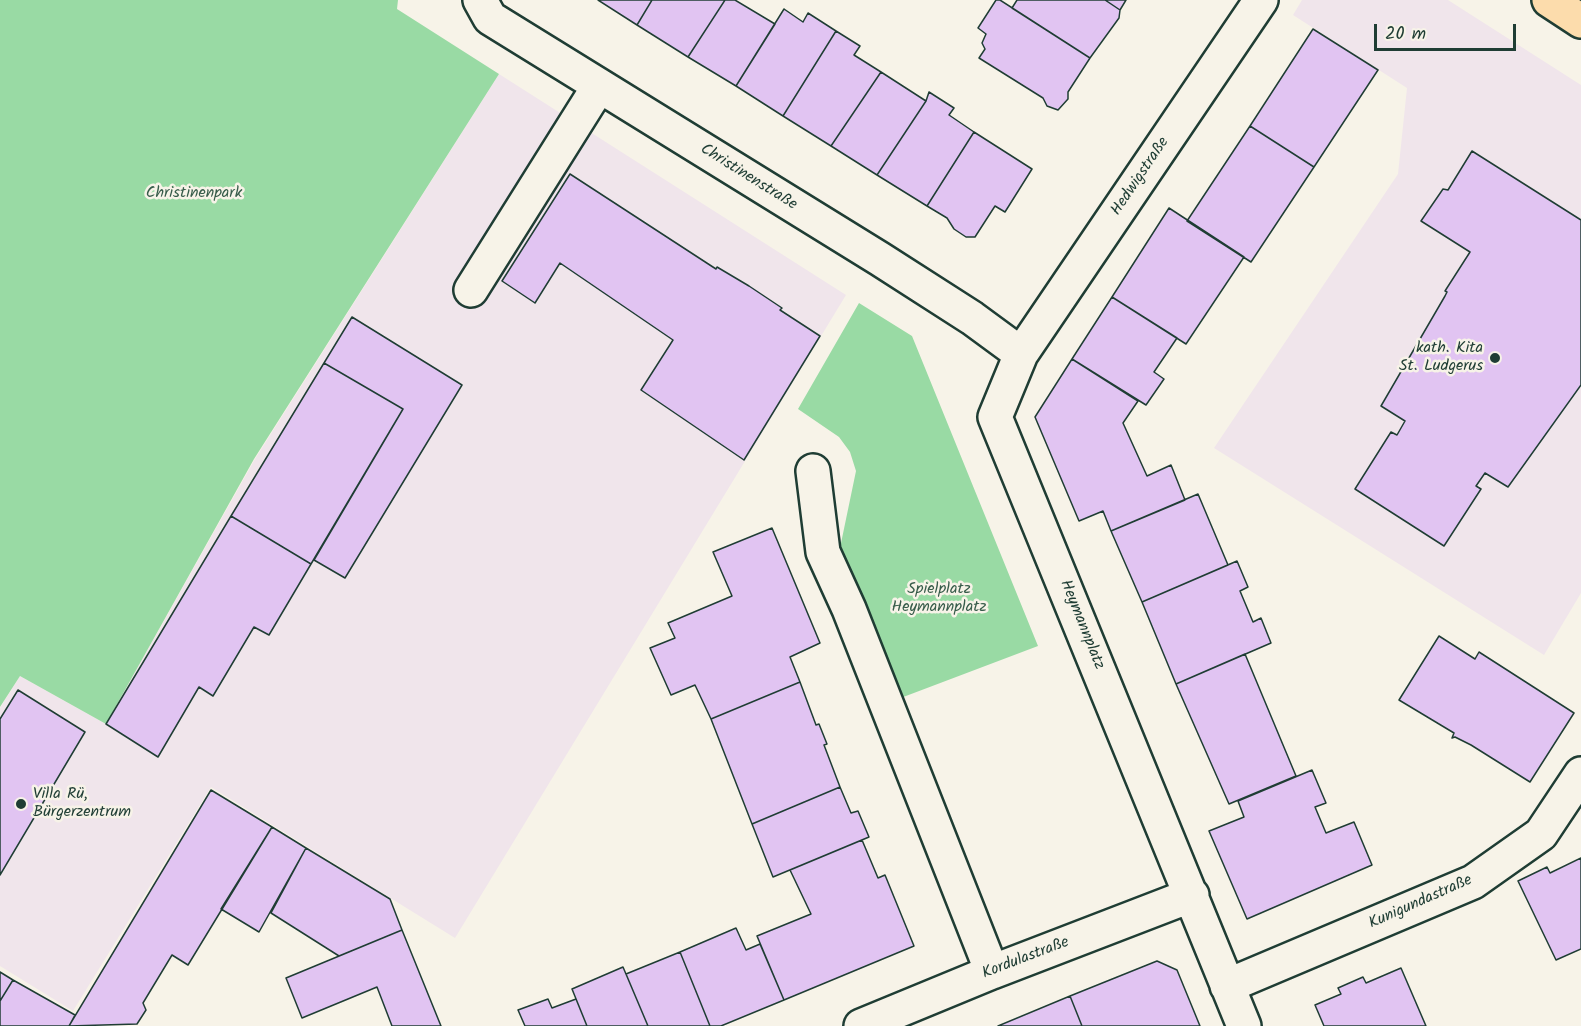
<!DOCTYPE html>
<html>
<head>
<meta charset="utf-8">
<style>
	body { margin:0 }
	#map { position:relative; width:1581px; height:1026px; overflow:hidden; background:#f7f3e8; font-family:Kalam,sans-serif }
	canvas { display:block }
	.scale { position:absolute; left:1374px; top:24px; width:142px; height:27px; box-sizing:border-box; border:3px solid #1f3d34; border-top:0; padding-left:8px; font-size:18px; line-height:21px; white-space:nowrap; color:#1f3d34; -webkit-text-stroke:4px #f7f3e8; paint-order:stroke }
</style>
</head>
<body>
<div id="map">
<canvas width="1581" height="1026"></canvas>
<div class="scale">20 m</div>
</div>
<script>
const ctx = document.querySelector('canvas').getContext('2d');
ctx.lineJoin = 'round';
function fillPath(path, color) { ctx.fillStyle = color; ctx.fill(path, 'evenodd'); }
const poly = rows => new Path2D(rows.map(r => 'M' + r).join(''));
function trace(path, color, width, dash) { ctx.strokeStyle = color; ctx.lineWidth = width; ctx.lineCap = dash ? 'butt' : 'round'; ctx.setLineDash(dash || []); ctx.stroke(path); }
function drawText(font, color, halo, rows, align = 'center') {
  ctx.font = font + ' Kalam,sans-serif'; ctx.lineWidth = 5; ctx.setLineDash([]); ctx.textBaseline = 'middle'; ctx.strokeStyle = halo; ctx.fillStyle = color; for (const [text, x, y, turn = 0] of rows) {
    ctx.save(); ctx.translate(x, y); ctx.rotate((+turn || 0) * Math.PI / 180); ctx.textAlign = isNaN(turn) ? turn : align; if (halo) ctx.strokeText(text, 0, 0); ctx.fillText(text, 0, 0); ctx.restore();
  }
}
fillPath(poly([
	[1302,0,1448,0,1581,85,1581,593,1544,655,1214,448,1398,174,1407,88,1293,15],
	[499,74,846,295,455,938,211,787,73,1011,0,966,0,708,20,676,106,724,255,459]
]), '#f0e5eb');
fillPath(poly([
	[0,0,398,0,397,9,499,74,254,459,106,724,20,676,0,707],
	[859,303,912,336,1038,646,898,699,840,548,856,471,850,452,839,437,798,409]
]), '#99daa4');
const building = poly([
	[598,0,652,0,637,25,598,0],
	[652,0,725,0,688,57,637,25,652,0],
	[725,0,735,0,775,24,736,86,688,57,725,0],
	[996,0,1000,0,1090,58,1068,92,1068,99,1058,110,1047,106,1043,98,979,58,985,49,982,43,986,34,978,28,996,0],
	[1017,0,1105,0,1120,10,1119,18,1090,58,1012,8,1017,0],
	[1105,0,1126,0,1120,10,1105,0],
	[784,9,803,22,808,13,836,31,783,116,736,86,784,9],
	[1313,29,1378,70,1314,167,1250,126,1313,29],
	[836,31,860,46,854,55,881,72,831,146,783,116,836,31],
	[881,72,926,101,877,175,831,146,881,72],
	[929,92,954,108,949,115,974,132,927,206,877,175,926,101,929,92],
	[1250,126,1314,167,1251,262,1187,221,1250,126],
	[974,132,1032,169,1005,212,995,206,975,237,966,237,954,229,947,218,927,206,974,132],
	[1472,151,1581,220,1581,385,1508,487,1485,473,1476,486,1481,489,1444,546,1355,489,1391,432,1397,435,1405,421,1381,406,1445,296,1447,292,1445,291,1470,252,1421,221,1443,189,1448,190,1472,151],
	[570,174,716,269,717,267,749,286,782,308,780,310,820,336,744,460,641,390,673,340,560,263,535,303,502,281,570,174],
	[1169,208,1244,257,1186,344,1112,297,1169,208],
	[1112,297,1177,338,1154,372,1164,379,1146,405,1072,359,1112,297],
	[352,317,462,385,345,578,314,560,403,409,324,363,352,317],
	[1072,359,1138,401,1123,423,1147,476,1171,465,1185,500,1111,531,1103,511,1079,521,1035,417,1072,359],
	[324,363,403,409,311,564,231,516,324,363],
	[1198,494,1228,565,1142,602,1111,531,1198,494],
	[231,516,311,564,269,635,254,627,213,696,199,687,158,757,106,724,231,516],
	[772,528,820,643,790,657,800,682,711,719,695,685,671,695,650,648,675,638,668,623,732,596,713,552,772,528],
	[1237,561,1248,587,1240,591,1253,622,1261,618,1271,643,1176,684,1142,602,1237,561],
	[1439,636,1475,659,1479,652,1574,713,1530,782,1471,745,1455,737,1452,738,1454,733,1399,700,1439,636],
	[1245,654,1296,776,1229,804,1176,684,1245,654],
	[800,682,816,725,819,724,827,744,824,745,840,787,752,824,711,719,800,682],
	[18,690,85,732,0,875,0,719,18,690],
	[1312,770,1326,803,1315,807,1326,833,1354,822,1372,865,1247,919,1209,831,1244,817,1238,801,1312,770],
	[840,787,851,813,858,811,869,837,773,877,752,824,840,787],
	[211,790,272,827,188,965,172,955,143,1003,146,1010,137,1024,69,1026,211,790],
	[272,827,306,848,259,932,221,909,272,827],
	[862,840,878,878,885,875,914,946,784,1000,757,936,811,914,790,870,862,840],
	[306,848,390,899,402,930,339,956,271,913,306,848],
	[1581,858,1581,949,1556,960,1518,881,1547,867,1550,873,1581,858],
	[736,928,746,950,760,944,784,1000,721,1026,710,1026,680,952,736,928],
	[402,930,441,1026,392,1026,377,987,302,1018,286,978,402,930],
	[680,952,710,1026,648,1026,626,974,680,952],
	[1157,961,1177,970,1200,1026,1082,1026,1070,996,1157,961],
	[623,967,648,1026,587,1026,572,989,623,967],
	[1401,968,1426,1026,1324,1026,1315,1005,1341,994,1338,988,1363,977,1366,983,1401,968],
	[0,972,13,980,0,1001,0,972],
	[13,980,75,1015,69,1026,0,1026,0,1001,13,980],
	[1070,996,1082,1026,998,1026,1070,996],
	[548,999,552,1008,576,999,587,1026,525,1026,518,1010,548,999]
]);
fillPath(building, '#e1c4f2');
trace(building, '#1f3d34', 1.5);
const minor = poly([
	[480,0,490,18,880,259,972,318,1021,354],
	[471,290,599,86],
	[813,471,823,552,849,609,992,972],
	[1227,986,1473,882,1541,834,1581,774],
	[861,1026,992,972,1192,895],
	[1244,1026,995,417,1021,354,1261,0]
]);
const major = poly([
	[1549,0,1581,21]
]);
trace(minor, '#1f3d34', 38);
trace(major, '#1f3d34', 38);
trace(minor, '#f7f3e8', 33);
trace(major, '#fcdcac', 33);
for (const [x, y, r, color] of [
	[1495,358,6,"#1f3d34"],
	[21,804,6,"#1f3d34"]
]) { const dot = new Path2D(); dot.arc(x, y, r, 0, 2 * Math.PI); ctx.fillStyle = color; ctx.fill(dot); trace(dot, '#f7f3e8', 2); }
drawText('16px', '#1f3d34', '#f7f3e8', [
	["Hedwigstraße",1141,177,-56],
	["Christinenstraße",748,178,32],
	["Heymannplatz",1081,625,68],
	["Kunigundastraße",1421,903,-24],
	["Kordulastraße",1026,959,-21]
]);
drawText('16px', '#375c4a', '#f7f3e8', [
	["Christinenpark",194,194],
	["Spielplatz",939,590],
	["Heymannplatz",939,608]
]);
drawText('16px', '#1f3d34', '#f7f3e8', [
	["kath. Kita",1483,349],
	["St. Ludgerus",1483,367],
	["Villa Rü,",33,795,"left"],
	["Bürgerzentrum",33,813,"left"]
], 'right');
</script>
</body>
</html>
